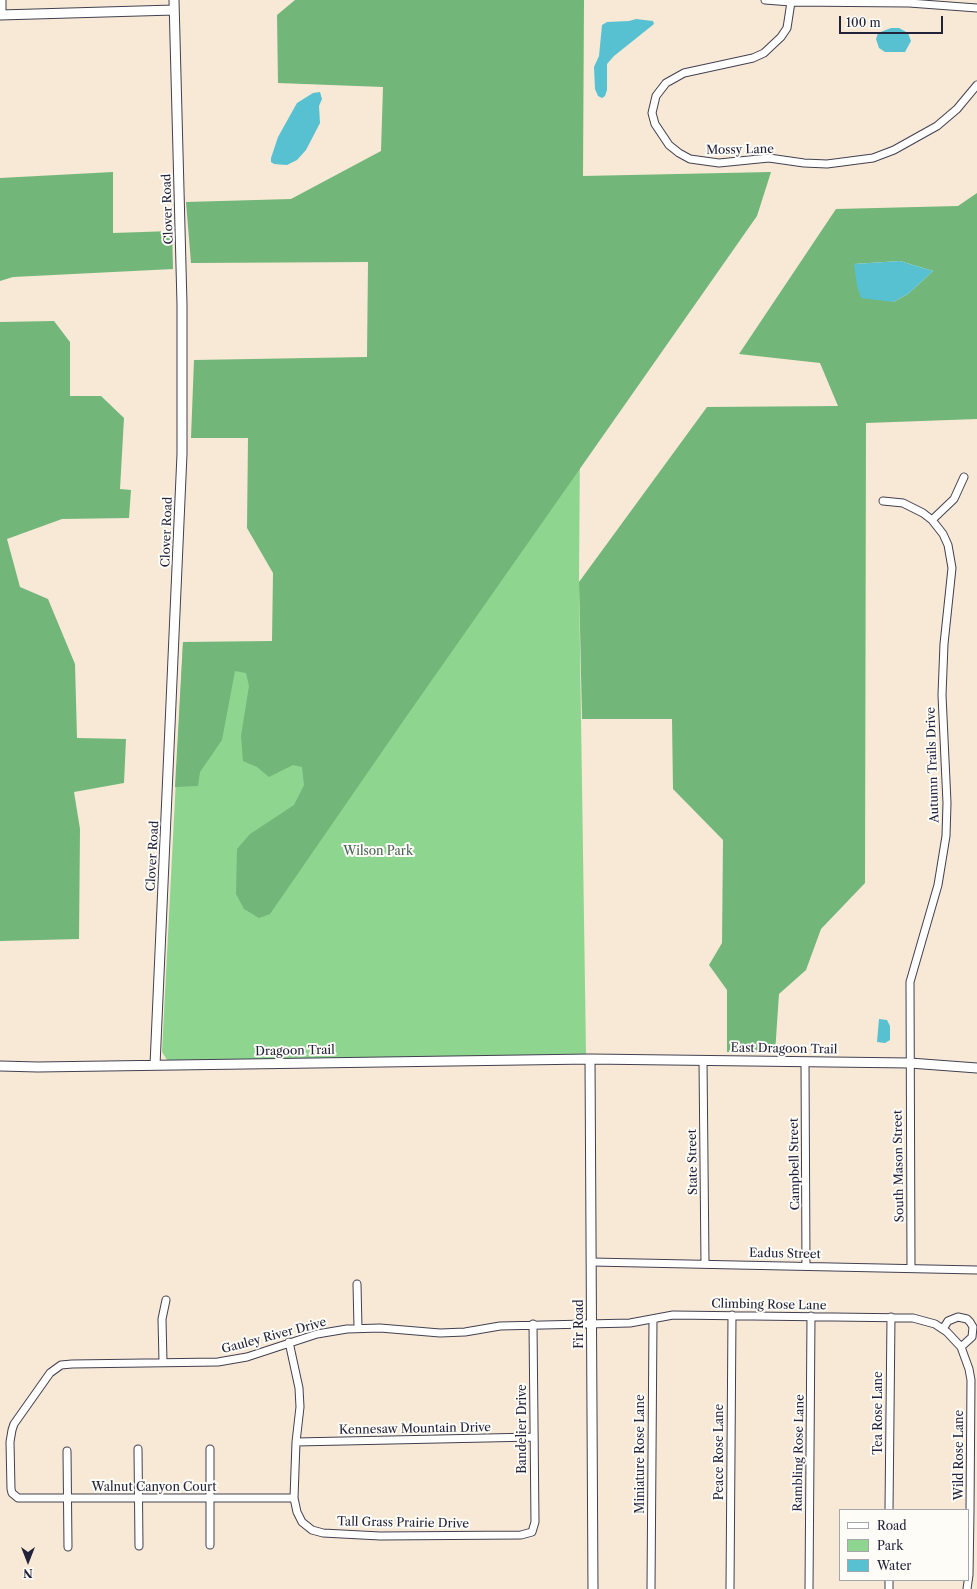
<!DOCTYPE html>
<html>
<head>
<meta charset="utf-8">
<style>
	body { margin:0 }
	#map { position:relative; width:977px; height:1589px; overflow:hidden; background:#f7e9d5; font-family:"Libre Caslon Text",serif }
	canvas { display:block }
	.legend { position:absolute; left:839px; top:1509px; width:130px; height:72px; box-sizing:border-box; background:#fdfcf7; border:1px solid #a5a5ac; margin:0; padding:5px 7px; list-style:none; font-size:12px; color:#22223b }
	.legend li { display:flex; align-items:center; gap:8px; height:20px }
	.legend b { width:20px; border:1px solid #a5a5ac }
	.north { position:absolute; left:8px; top:1541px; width:40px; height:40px; -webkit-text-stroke:3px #fdfcf7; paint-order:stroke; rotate:180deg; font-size:11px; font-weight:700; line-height:16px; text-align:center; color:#22223b }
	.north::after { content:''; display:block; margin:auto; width:14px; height:18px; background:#22223b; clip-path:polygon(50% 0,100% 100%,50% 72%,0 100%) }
	.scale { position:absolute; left:839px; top:16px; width:104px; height:18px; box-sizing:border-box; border:2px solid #22223b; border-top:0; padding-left:5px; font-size:12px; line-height:14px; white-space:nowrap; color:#22223b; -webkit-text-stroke:3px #fdfcf7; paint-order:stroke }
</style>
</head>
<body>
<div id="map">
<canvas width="977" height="1589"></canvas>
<ul class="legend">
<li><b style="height:5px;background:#fff"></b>Road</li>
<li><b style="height:11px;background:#8ed58f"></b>Park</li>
<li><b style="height:11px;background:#57c1d2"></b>Water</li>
</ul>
<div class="north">N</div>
<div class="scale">100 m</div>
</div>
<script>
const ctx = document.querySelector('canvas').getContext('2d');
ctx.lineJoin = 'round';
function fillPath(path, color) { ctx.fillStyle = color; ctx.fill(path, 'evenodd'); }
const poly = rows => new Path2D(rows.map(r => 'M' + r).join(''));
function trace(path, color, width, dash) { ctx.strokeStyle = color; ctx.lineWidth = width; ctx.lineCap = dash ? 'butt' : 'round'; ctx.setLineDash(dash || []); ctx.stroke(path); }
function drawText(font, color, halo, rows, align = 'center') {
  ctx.font = font + ' "Libre Caslon Text",serif'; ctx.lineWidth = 4; ctx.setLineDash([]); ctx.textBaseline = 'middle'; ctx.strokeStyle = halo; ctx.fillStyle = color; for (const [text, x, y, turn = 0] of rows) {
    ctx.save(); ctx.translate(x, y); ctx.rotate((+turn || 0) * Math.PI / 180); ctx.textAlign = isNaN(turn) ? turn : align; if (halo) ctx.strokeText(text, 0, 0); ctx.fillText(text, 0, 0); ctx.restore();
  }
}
fillPath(poly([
	[580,440,579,582,586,1054,173,1062,167,1060,162,1052,183,642,272,642]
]), '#8ed58f');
fillPath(poly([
	[295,0,584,0,583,176,771,172,757,216,406,717,270,914,259,918,244,909,236,894,237,849,250,834,294,805,304,785,302,767,293,765,269,777,257,767,243,761,241,736,249,686,246,673,235,671,222,740,200,772,198,786,175,787,183,642,272,641,273,573,247,528,248,438,191,438,194,360,367,357,368,262,191,263,186,202,291,199,381,151,383,87,278,83,277,15],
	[113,172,113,233,172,231,173,269,13,277,0,281,0,178],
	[977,193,977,419,866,423,865,883,821,929,806,970,779,994,775,1053,727,1052,727,990,709,965,722,943,723,840,673,789,672,719,582,719,579,582,707,407,838,406,820,363,739,354,836,209,958,206],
	[900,261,933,271,908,294,893,302,854,264],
	[54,321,70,342,70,396,101,396,124,418,120,489,131,490,129,518,62,519,7,539,20,587,48,599,75,664,77,738,126,739,124,783,74,792,80,829,79,939,0,941,0,322]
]), '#72b67a');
fillPath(poly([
	[636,19,653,21,654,24,614,56,607,64,607,90,605,96,602,98,598,96,595,89,594,67,599,56,602,25,607,22,629,21],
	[891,28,899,28,908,33,911,41,905,52,885,52,879,48,876,39,878,33],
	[320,92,322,99,319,106,320,123,306,150,297,160,287,165,274,164,271,162,271,158,278,137,297,103,313,93],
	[900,261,933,271,908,294,893,302,861,298,857,286,854,264],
	[879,1019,887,1020,890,1026,890,1040,885,1043,877,1042]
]), '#57c1d2');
const minor = poly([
	[765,0,791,2,909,3,977,8],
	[791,2,787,28,781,37,764,53,753,58,684,73,666,83,656,96,652,113,655,124,669,145,679,153,690,159,719,163,769,158,804,163,827,164,873,158,894,150,937,126,957,109,977,85],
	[2,15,2,0],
	[883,501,903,503,923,513,932,520,943,534,948,545,952,568,944,644,942,695,947,803,946,836,938,885,910,982,911,1268],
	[932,520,954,499,964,477],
	[703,1060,705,1264],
	[805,1062,806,1266],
	[592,1262,977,1270],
	[357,1284,358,1328],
	[943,1329,948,1321,958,1317,967,1319,970,1322,973,1327,972,1337,961,1347],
	[289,1342,299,1388,300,1407,296,1442,294,1498,297,1512,302,1522,312,1530,323,1533,380,1536,521,1535,532,1532,535,1522,533,1324],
	[163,1362,162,1319,166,1300],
	[296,1442,534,1437],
	[138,1449,139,1546],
	[210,1449,210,1545],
	[67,1451,68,1547],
	[294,1498,18,1498,12,1493,11,1489,10,1442,12,1430,14,1424,50,1373,61,1365,72,1364,218,1362,247,1357,317,1334,347,1329,380,1328,440,1333,465,1332,500,1326,630,1323,673,1315,913,1318,935,1324,947,1332,961,1347,969,1369,971,1380,970,1511,969,1575,967,1589],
	[889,1510,891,1317],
	[651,1589,653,1320],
	[730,1589,732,1315],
	[809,1589,811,1316],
	[889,1589,889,1580]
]);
const tertiary = poly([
	[0,15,174,10],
	[590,1059,593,1589],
	[155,1065,182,454,182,304,174,0],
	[0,1066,38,1067,590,1059,910,1063,977,1068]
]);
trace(minor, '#424052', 9);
trace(tertiary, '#424052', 11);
trace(minor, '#fff', 7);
trace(tertiary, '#fff', 9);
drawText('12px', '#22223b', '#fdfcf7', [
	["Mossy Lane",740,150,-1],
	["Clover Road",168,209,-92],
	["Clover Road",167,532,-88],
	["Autumn Trails Drive",933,765,-92],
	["Clover Road",153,856,-87],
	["East Dragoon Trail",784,1049,1],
	["Dragoon Trail",295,1051,-1],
	["State Street",693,1162,-91],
	["Campbell Street",795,1164,-91],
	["South Mason Street",899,1166,-91],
	["Eadus Street",785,1254,1],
	["Climbing Rose Lane",769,1305,1],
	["Fir Road",580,1324,-90],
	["Gauley River Drive",274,1336,-15],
	["Tea Rose Lane",879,1413,-90],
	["Kennesaw Mountain Drive",415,1429,-1],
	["Bandelier Drive",523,1429,-90],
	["Peace Rose Lane",720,1452,-90],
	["Rambling Rose Lane",799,1453,-89],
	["Miniature Rose Lane",641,1454,-90],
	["Wild Rose Lane",960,1455,-90],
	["Walnut Canyon Court",154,1488],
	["Tall Grass Prairie Drive",403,1523,1]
]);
drawText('12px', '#486158', '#fdfcf7', [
	["Wilson Park",378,852]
]);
</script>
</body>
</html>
